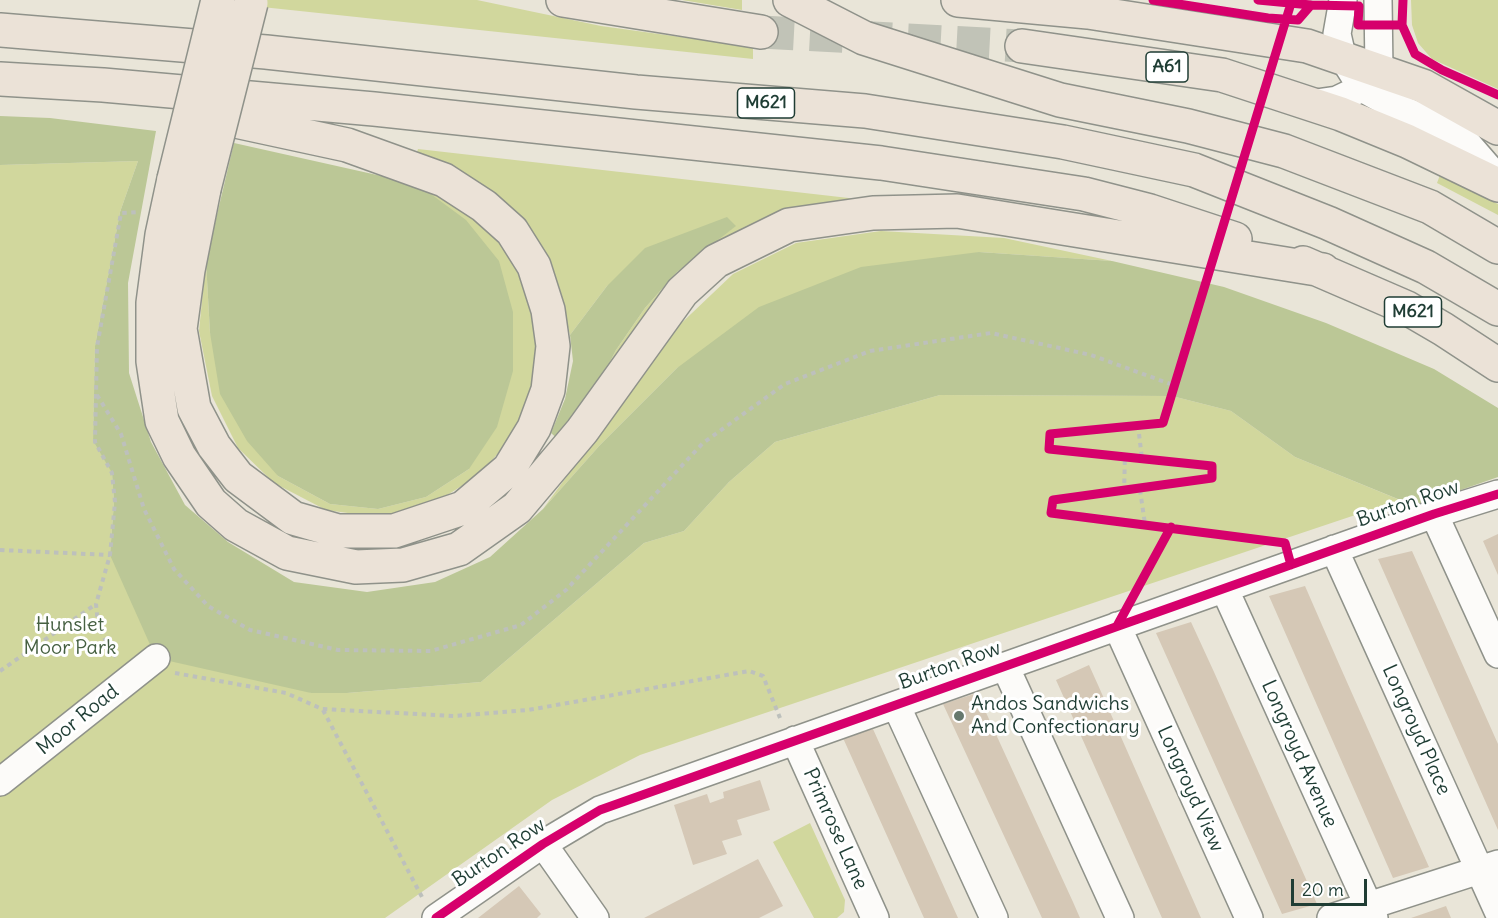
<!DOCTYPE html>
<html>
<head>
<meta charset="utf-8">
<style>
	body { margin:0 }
	#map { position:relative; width:1498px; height:918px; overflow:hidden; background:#e9e5d8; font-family:Delius,sans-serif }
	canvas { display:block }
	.scale { position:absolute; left:1291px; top:879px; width:76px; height:27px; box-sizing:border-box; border:3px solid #1f3d34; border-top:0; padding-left:8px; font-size:18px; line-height:21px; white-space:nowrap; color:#1f3d34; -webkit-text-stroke:4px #fff; paint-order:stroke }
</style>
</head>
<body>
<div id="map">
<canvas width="1498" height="918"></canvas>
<div class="scale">20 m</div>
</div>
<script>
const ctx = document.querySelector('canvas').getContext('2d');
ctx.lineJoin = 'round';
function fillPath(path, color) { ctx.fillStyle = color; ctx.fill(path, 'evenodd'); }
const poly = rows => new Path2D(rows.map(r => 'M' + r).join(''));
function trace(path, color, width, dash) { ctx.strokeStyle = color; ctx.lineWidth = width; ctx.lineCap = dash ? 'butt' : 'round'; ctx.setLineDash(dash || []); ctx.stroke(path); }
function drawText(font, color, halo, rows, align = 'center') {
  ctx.font = font + ' Delius,sans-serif'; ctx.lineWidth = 6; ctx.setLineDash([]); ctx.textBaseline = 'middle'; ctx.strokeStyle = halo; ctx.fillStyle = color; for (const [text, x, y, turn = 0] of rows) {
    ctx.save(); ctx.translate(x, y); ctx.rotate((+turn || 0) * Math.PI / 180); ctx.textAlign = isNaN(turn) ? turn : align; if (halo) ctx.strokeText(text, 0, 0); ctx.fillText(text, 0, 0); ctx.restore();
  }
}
fillPath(poly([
	[264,0,477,0,601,26,753,47,753,59,262,7],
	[682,0,742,0,742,10],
	[1411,0,1498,0,1498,89,1432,59,1418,43,1412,25],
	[418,149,875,201,765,222,589,403,616,350,645,308,677,272,735,226,607,286,570,335,560,294,543,256,416,155],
	[138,161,120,212,95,346,93,441,112,472,114,502,110,555,311,693,347,693,481,682,644,543,684,531,729,482,775,442,940,395,1172,396,1231,411,1295,457,1400,500,640,755,552,800,385,918,0,918,0,165],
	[1440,175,1498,204,1498,215,1437,183],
	[424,189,454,202,485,226,514,261,535,313,536,378,515,434,479,475,433,504,377,517,326,510,274,483,238,448,212,396,199,331,206,261,210,333,278,476,330,504,378,509,426,497,469,469],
	[881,231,1004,238,1112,261,979,252,677,368,600,445,543,509,671,333,733,274,796,243],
	[810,823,845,900,844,912,837,918,814,918,773,842]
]), '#d1d79d');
fillPath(poly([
	[0,116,50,118,156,131,128,283,129,373,151,442,185,505,228,542,294,582,367,592,435,582,490,557,543,509,600,445,677,368,759,307,861,267,979,252,1112,261,1224,287,1326,323,1434,369,1498,408,1498,477,1415,506,1295,457,1231,411,1172,396,940,395,775,442,729,482,684,531,644,543,481,682,347,693,311,693,156,658,110,555,114,502,112,473,93,441,95,346,120,212,138,161,0,165],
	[234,143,386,177,424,189,466,220,499,261,513,312,513,371,497,427,469,469,426,497,378,509,330,504,278,476,247,441,220,394,210,333,206,261],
	[727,217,736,226,677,272,645,308,616,350,589,403,562,443,551,433,565,399,573,361,570,335,607,286,645,248]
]), '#bbc796');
fillPath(poly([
	[1498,534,1498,575,1483,541],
	[1412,551,1498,744,1498,830,1378,559],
	[1305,586,1339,664,1429,867,1393,878,1269,596],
	[1191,622,1214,672,1317,904,1282,914,1156,633],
	[1089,665,1098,685,1201,918,1162,918,1065,700,1056,680],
	[977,693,1073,902,1080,918,1042,918,943,704],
	[873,729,958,918,924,918,843,738],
	[760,780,770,810,737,820,742,835,722,841,727,854,693,865,674,805,707,794,710,803,724,798,723,792],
	[758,859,783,906,759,918,644,918],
	[519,886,541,914,537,918,478,918],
	[1446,906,1451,918,1411,918]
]), '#d5c8b6');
trace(poly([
	[761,32,1022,46]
]), '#c1c3b7', 33, [33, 16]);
const minor = poly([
	[1343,0,1337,34,1342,56,1362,88,1394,106,1459,134,1498,179],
	[1309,104,1337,100,1362,88,1379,70,1378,0],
	[1434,514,1498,654],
	[1334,549,1498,911],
	[1225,590,1374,918],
	[1117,626,1249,918],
	[1005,666,1120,918],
	[896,705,994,918],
	[795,740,875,918],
	[0,782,156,658],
	[543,844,595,918],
	[436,918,543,844,600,810,1434,514,1498,494],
	[1331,918,1498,864]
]);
const highway = poly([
	[563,0,761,32],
	[790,0,864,38,1060,100,1188,126,1284,151,1430,207,1498,247],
	[958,0,1088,12,1307,46,1423,86,1498,128],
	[0,30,266,52,636,92,865,111,1063,142,1194,170,1328,223,1426,267,1498,309],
	[1022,46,1222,75,1341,114,1407,141,1498,185],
	[0,79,103,85,374,109,881,163,1084,194,1150,211,1235,239],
	[194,112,347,145,444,180,484,206,512,231,534,266,548,310,553,346,548,390,534,428,509,469,463,508,394,531,338,531,293,518,238,477,214,446,194,408,180,329,188,270,204,189],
	[174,179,162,235,153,303,153,361,162,421,179,456,211,503,236,525,287,553,356,567,403,565,459,549,517,508,582,431,682,292,716,261,789,225,873,213,957,211,1323,270],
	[1303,263,1407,308,1443,329,1498,365]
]);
trace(minor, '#8f928a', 30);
trace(highway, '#8f928a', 36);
trace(poly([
	[1311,5,1313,0],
	[97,395,121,434,144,509,174,569,208,606,250,630,338,650,431,651,521,625,566,590,703,443,785,384,870,351,991,333,1091,355,1176,386],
	[1138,425,1142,459],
	[1140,490,1145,524],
	[1124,492,1125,456],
	[0,550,110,555],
	[116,657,109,648,98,624,96,604,110,555,115,502,112,473,95,442,97,347,121,213,138,212],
	[0,671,96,604],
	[175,673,286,693,322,709,454,716,528,710,749,671,763,676,780,718],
	[323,710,422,897]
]), '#bdc0bc', 4, [4.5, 4.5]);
trace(minor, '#fcfbf9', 27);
trace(highway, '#ebe2d7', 33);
const highwayBridge = poly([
	[174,179,218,0],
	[204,189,251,3]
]);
trace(highwayBridge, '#8f928a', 36, []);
trace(highwayBridge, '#ebe2d7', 33);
trace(poly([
	[1153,0,1268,18,1298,20,1311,5],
	[1258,0,1311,5,1359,6,1358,25,1402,25],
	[1403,0,1402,25,1415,54,1442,70,1498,95],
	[1291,565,1285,543,1051,513,1053,500,1212,478,1212,466,1049,449,1050,434,1163,423,1292,0],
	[1117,626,1171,527],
	[436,918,543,844,600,810,1434,514,1498,494]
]), '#d6006c', 9);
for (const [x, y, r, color] of [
	[959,716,6,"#66786d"]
]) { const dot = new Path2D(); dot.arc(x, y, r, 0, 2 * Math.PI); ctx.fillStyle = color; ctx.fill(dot); trace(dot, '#fff', 2); }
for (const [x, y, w] of [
	[1167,67,42],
	[766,103,57],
	[1413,312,57]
]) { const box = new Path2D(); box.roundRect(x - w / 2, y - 15, w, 30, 4.5); ctx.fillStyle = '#fff'; ctx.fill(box); trace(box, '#1f3d34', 1.5); }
drawText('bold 18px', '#1f3d34', null, [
	["A61",1167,67],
	["M621",766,103],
	["M621",1413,312]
]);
drawText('20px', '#1f3d34', '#fff', [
	["Burton Row",1408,504,-19],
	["Burton Row",950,666,-20],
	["Moor Road",78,720,-39],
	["Longroyd Place",1416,730,66],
	["Longroyd Avenue",1299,754,66],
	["Longroyd View",1190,789,66],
	["Primrose Lane",835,829,66],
	["Burton Row",499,853,-34]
]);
drawText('20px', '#466042', '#fff', [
	["Hunslet",70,625],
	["Moor Park",70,648]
]);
drawText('20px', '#1f3d34', '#fff', [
	["Andos Sandwichs",971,704],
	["And Confectionary",971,727]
], 'left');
</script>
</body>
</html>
